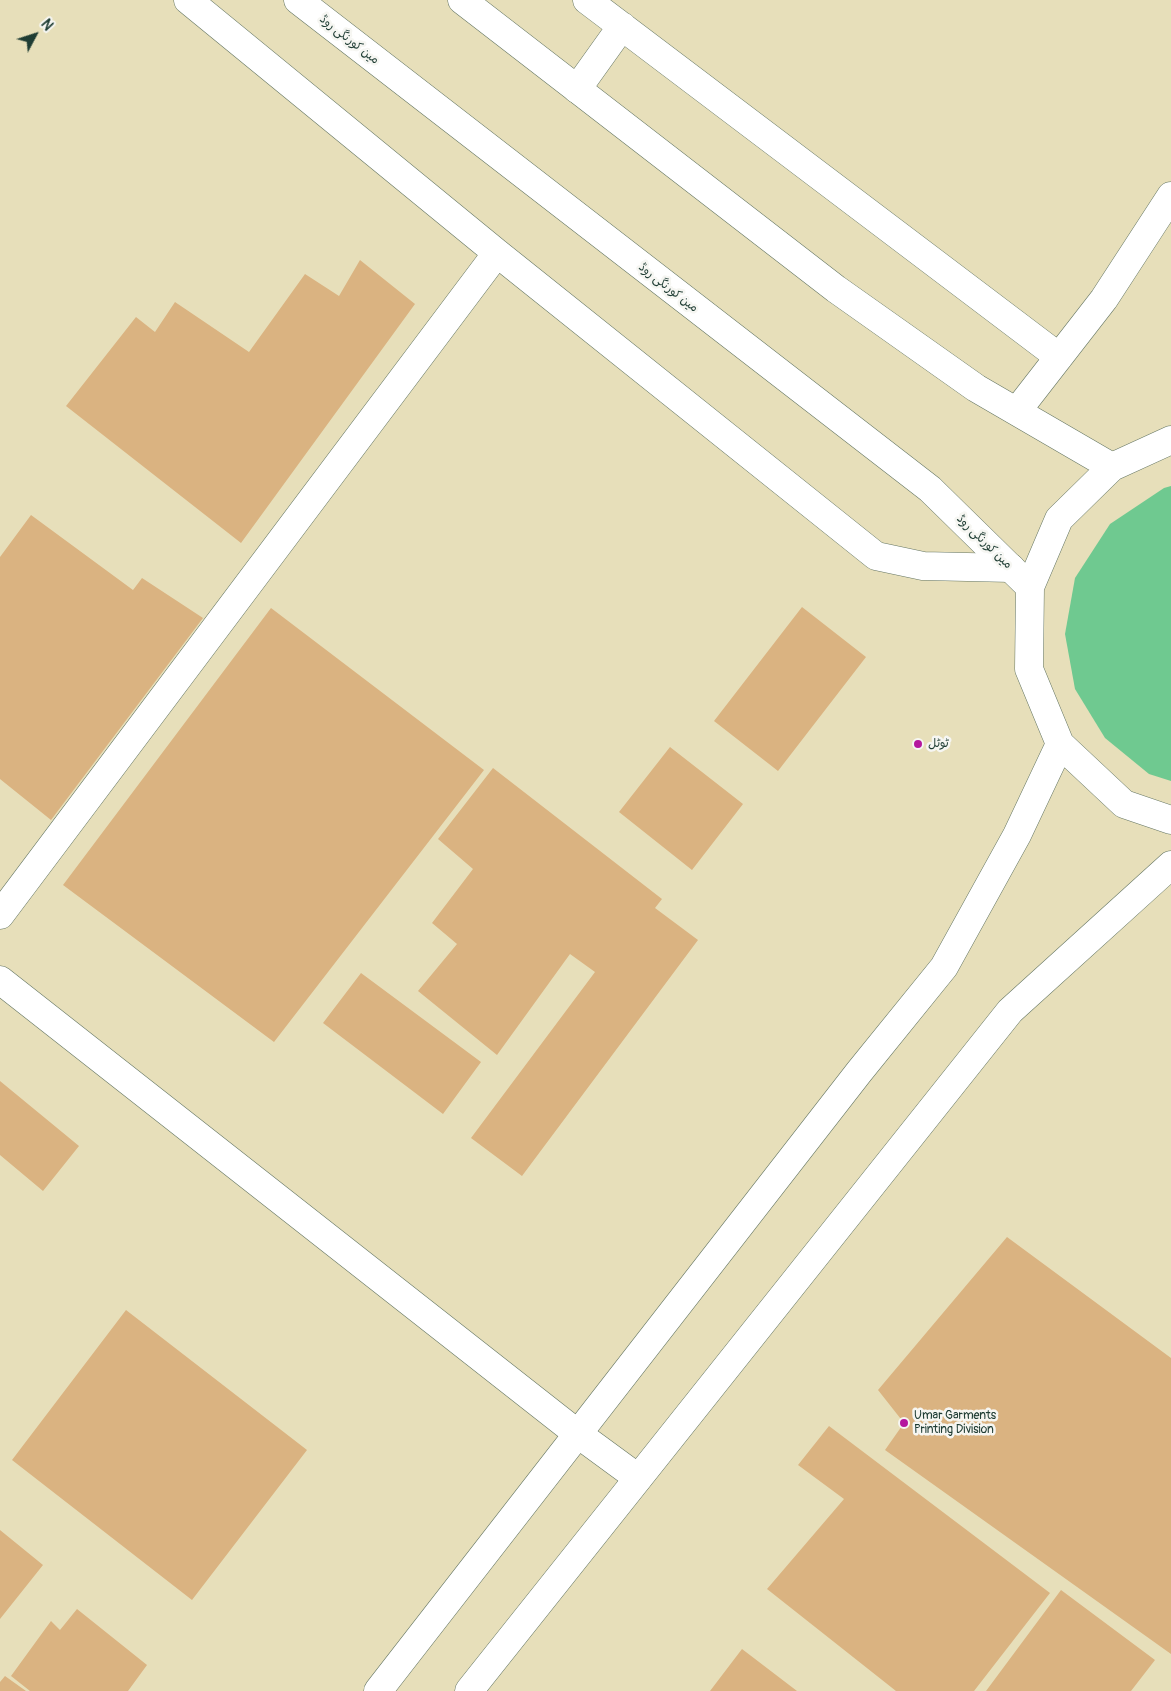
<!DOCTYPE html>
<html>
<head>
<meta charset="utf-8">
<style>
	body { margin:0 }
	#map { position:relative; width:1171px; height:1691px; overflow:hidden; background:#e7dfba; font-family:Pangolin,sans-serif }
	canvas { display:block }
	.north { position:absolute; left:10px; top:10px; width:50px; height:50px; -webkit-text-stroke:4px #f6f6f2; paint-order:stroke; rotate:50deg; font-size:14px; font-weight:700; line-height:20px; text-align:center; color:#1f3d34 }
	.north::after { content:''; display:block; margin:auto; width:18px; height:22px; background:#1f3d34; clip-path:polygon(50% 0,100% 100%,50% 72%,0 100%) }
</style>
</head>
<body>
<div id="map">
<canvas width="1171" height="1691"></canvas>
<div class="north">N</div>
</div>
<script>
const ctx = document.querySelector('canvas').getContext('2d');
ctx.lineJoin = 'round';
function fillPath(path, color) { ctx.fillStyle = color; ctx.fill(path, 'evenodd'); }
const poly = rows => new Path2D(rows.map(r => 'M' + r).join(''));
function trace(path, color, width, dash) { ctx.strokeStyle = color; ctx.lineWidth = width; ctx.lineCap = dash ? 'butt' : 'round'; ctx.setLineDash(dash || []); ctx.stroke(path); }
function drawText(font, color, halo, rows, align = 'center') {
  ctx.font = font + ' Pangolin,"Playpen Sans Arabic",sans-serif'; ctx.lineWidth = 5; ctx.setLineDash([]); ctx.textBaseline = 'middle'; ctx.strokeStyle = halo; ctx.fillStyle = color; for (const [text, x, y, turn = 0] of rows) {
    ctx.save(); ctx.translate(x, y); ctx.rotate((+turn || 0) * Math.PI / 180); ctx.textAlign = isNaN(turn) ? turn : align; if (halo) ctx.strokeText(text, 0, 0); ctx.fillText(text, 0, 0); ctx.restore();
  }
}
fillPath(poly([
	[1171,486,1171,781,1149,774,1105,738,1075,689,1065,634,1075,578,1110,524,1164,488]
]), '#6fc990');
fillPath(poly([
	[360,260,415,304,241,543,66,406,136,317,155,332,175,302,249,352,305,274,339,296],
	[31,515,133,590,142,578,203,618,51,820,0,779,0,557],
	[802,607,866,657,778,771,714,721],
	[271,608,484,770,274,1042,63,885],
	[670,747,743,804,692,870,619,812],
	[493,768,662,899,655,908,698,940,522,1176,471,1138,595,972,570,954,497,1055,418,991,457,944,432,923,473,869,438,839],
	[361,973,481,1062,443,1114,323,1023],
	[0,1081,79,1146,43,1191,0,1155],
	[1007,1237,1171,1358,1171,1654,885,1450,904,1423,878,1390],
	[126,1310,307,1450,192,1600,12,1460],
	[829,1426,1050,1593,974,1691,896,1691,767,1589,844,1499,798,1465],
	[0,1530,43,1565,0,1619],
	[1061,1590,1155,1660,1131,1691,986,1691],
	[77,1609,147,1665,128,1691,30,1691,11,1676,51,1621,60,1630],
	[742,1649,797,1691,710,1691],
	[5,1676,26,1691,0,1691,0,1682]
]), '#dab381');
const minor = poly([
	[188,0,497,253,876,556,923,566,1011,568],
	[587,0,1059,357],
	[577,89,622,26],
	[1017,411,1104,299,1171,196],
	[0,915,497,253],
	[0,980,578,1434,638,1478]
]);
const major = poly([
	[298,0,930,489,1030,587],
	[462,0,836,289,976,388,1112,467],
	[1171,440,1112,467,1059,519,1030,587,1029,669,1060,744,1124,804,1171,820],
	[378,1691,859,1072,944,967,1017,835,1060,744],
	[469,1691,1010,1011,1171,865]
]);
trace(minor, '#657663', 29);
trace(major, '#657663', 29);
trace(minor, '#fff', 28);
trace(major, '#fff', 28);
for (const [x, y, r, color] of [
	[918,744,5,"#b5179e"],
	[904,1423,5,"#b5179e"]
]) { const dot = new Path2D(); dot.arc(x, y, r, 0, 2 * Math.PI); ctx.fillStyle = color; ctx.fill(dot); trace(dot, '#f6f6f2', 2); }
drawText('12px', '#1f3d34', '#f6f6f2', [
	["مین کورنگی روڈ",349,40,38],
	["مین کورنگی روڈ",668,288,38],
	["مین کورنگی روڈ",984,542,44]
]);
drawText('12px', '#1f3d34', '#f6f6f2', [
	["ٹوٹل",928,744],
	["Umar Garments",914,1416],
	["Printing Division",914,1430]
], 'left');
</script>
</body>
</html>
